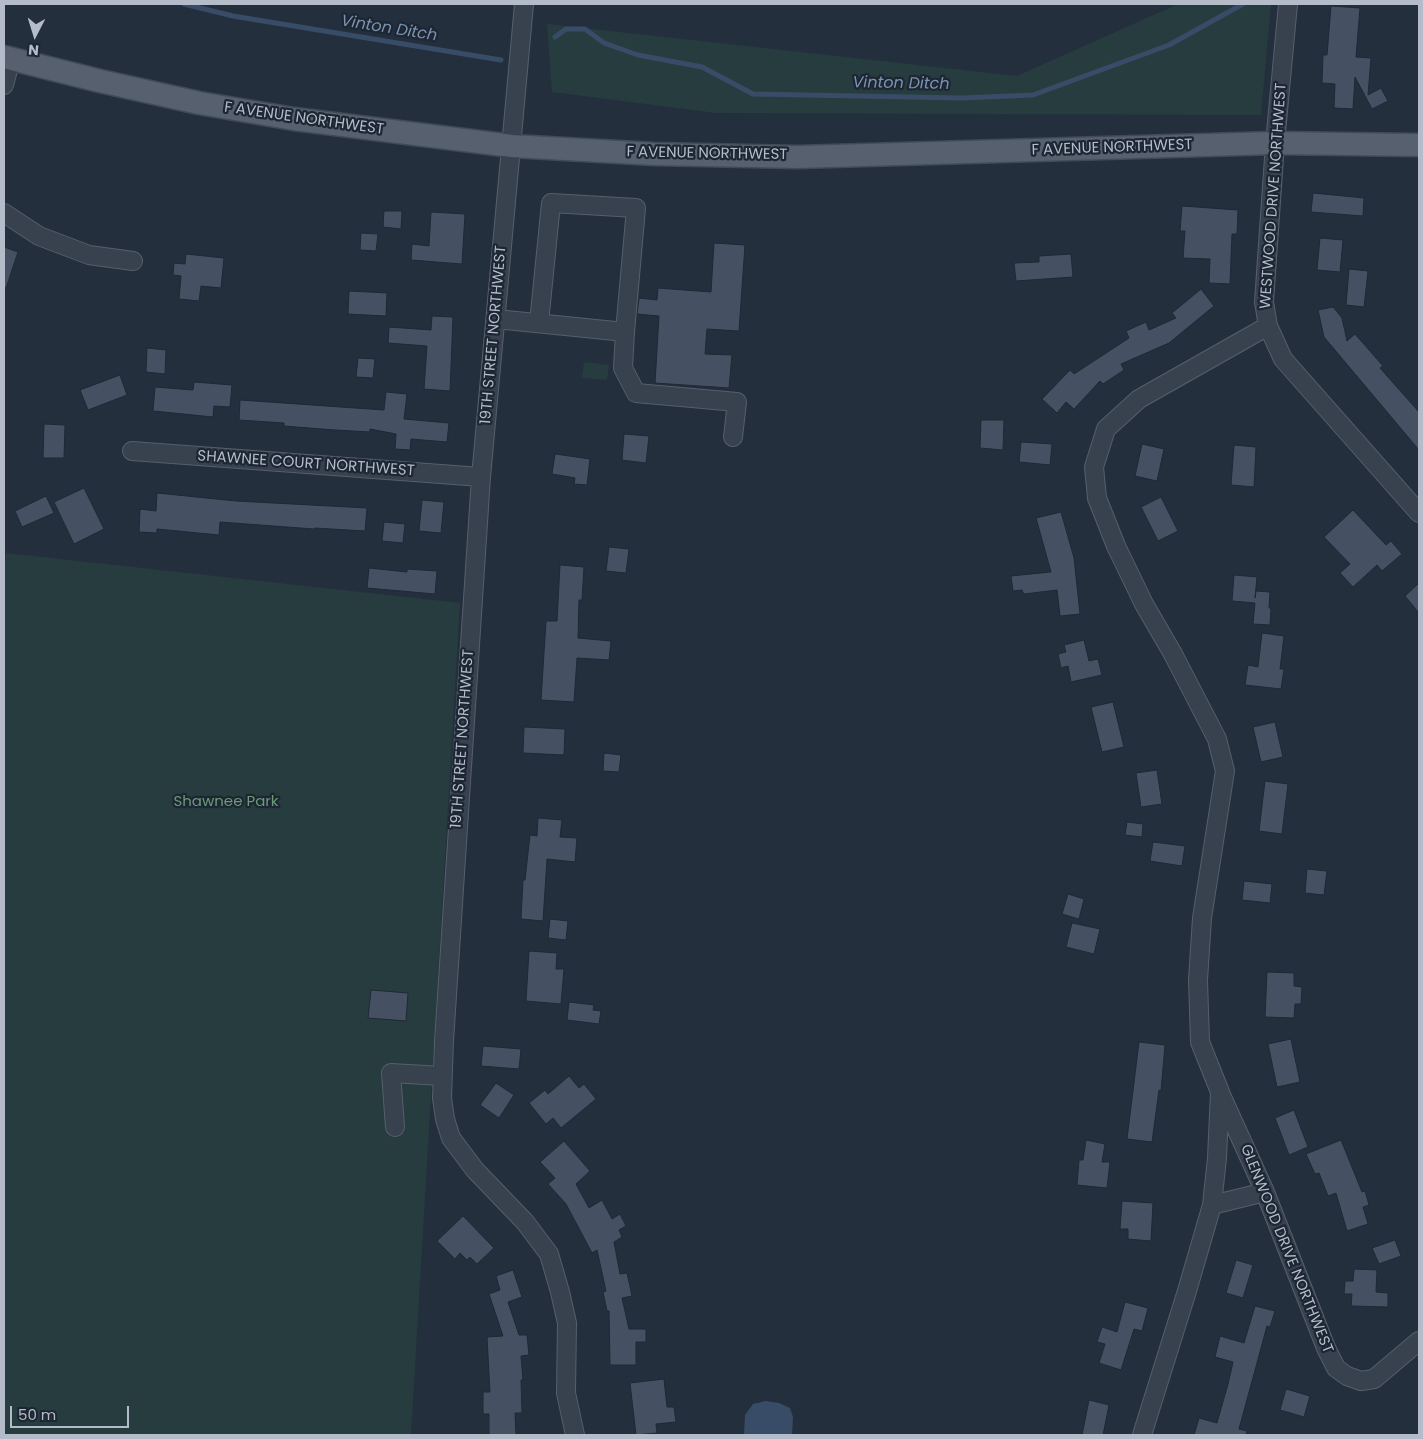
<!DOCTYPE html>
<html>
<head>
<meta charset="utf-8">
<style>
	body { margin:0 }
	#map { position:relative; width:1423px; height:1439px; overflow:hidden; background:#242f3e; font-family:Poppins,sans-serif }
	canvas { display:block }
	.frame { position:absolute; inset:0; border:5px solid #b4bcc9; pointer-events:none }
	.north { position:absolute; left:10px; top:10px; width:50px; height:50px; -webkit-text-stroke:4px #1d2633; paint-order:stroke; rotate:185deg; font-size:14px; font-weight:700; line-height:20px; text-align:center; color:#b4bcc9 }
	.north::after { content:''; display:block; margin:auto; width:18px; height:22px; background:#b4bcc9; clip-path:polygon(50% 0,100% 100%,50% 72%,0 100%) }
	.scale { position:absolute; left:10px; top:1406px; width:119px; height:22px; box-sizing:border-box; border:2px solid #b4bcc9; border-top:0; padding-left:6px; font-size:15px; line-height:18px; white-space:nowrap; color:#b4bcc9; -webkit-text-stroke:4px #1d2633; paint-order:stroke }
</style>
</head>
<body>
<div id="map">
<canvas width="1423" height="1439"></canvas>
<div class="frame"></div>
<div class="north">N</div>
<div class="scale">50 m</div>
</div>
<script>
const ctx = document.querySelector('canvas').getContext('2d');
ctx.lineJoin = 'round';
function fillPath(path, color) { ctx.fillStyle = color; ctx.fill(path, 'evenodd'); }
const poly = rows => new Path2D(rows.map(r => 'M' + r).join(''));
function trace(path, color, width, dash) { ctx.strokeStyle = color; ctx.lineWidth = width; ctx.lineCap = dash ? 'butt' : 'round'; ctx.setLineDash(dash || []); ctx.stroke(path); }
function drawText(font, color, halo, rows, align = 'center') {
  ctx.font = font + ' Poppins,sans-serif'; ctx.lineWidth = 4.5; ctx.setLineDash([]); ctx.textBaseline = 'middle'; ctx.strokeStyle = halo; ctx.fillStyle = color; for (const [text, x, y, turn = 0] of rows) {
    ctx.save(); ctx.translate(x, y); ctx.rotate((+turn || 0) * Math.PI / 180); ctx.textAlign = isNaN(turn) ? turn : align; if (halo) ctx.strokeText(text, 0, 0); ctx.fillText(text, 0, 0); ctx.restore();
  }
}
fillPath(poly([
	[1178,4,1271,4,1261,115,716,113,552,92,547,24,1017,76],
	[584,362,609,365,607,380,582,378],
	[6,553,460,603,411,1435,4,1435,4,575]
]), '#263c3f');
fillPath(poly([
	[766,1401,779,1403,790,1408,793,1417,792,1435,744,1435,745,1415,753,1404]
]), '#394c67');
trace(poly([
	[184,4,233,16,501,60],
	[555,37,566,29,585,29,604,43,638,55,702,67,753,94,962,98,1033,95,1169,45,1243,4]
]), '#394c67', 5);
const building = poly([
	[1331,6,1360,8,1356,57,1371,58,1368,95,1381,88,1388,101,1372,109,1355,77,1353,109,1334,108,1335,84,1322,83,1323,55,1327,55,1331,6],
	[1313,193,1364,198,1363,216,1311,212,1313,193],
	[1182,206,1238,210,1237,234,1232,234,1230,284,1209,283,1210,259,1183,258,1185,231,1180,231,1182,206],
	[384,211,402,211,401,229,383,227,384,211],
	[431,212,465,214,462,264,411,260,412,244,429,246,431,212],
	[361,233,378,234,376,251,360,250,361,233],
	[1320,238,1343,240,1340,272,1317,270,1320,238],
	[714,243,745,245,739,331,707,329,705,354,732,355,729,388,655,383,659,316,637,314,639,298,657,300,658,288,711,292,714,243],
	[4,247,18,252,6,288,4,288,4,247],
	[186,254,224,258,221,288,201,286,199,301,179,299,181,276,173,275,174,263,185,264,186,254],
	[1071,254,1073,277,1016,281,1014,263,1039,262,1039,256,1071,254],
	[1349,269,1368,271,1364,307,1346,305,1349,269],
	[1201,289,1214,306,1169,343,1121,364,1124,370,1103,384,1100,381,1074,409,1066,402,1057,413,1042,399,1070,370,1074,374,1129,338,1126,331,1146,322,1149,330,1176,318,1172,313,1201,289],
	[349,291,387,293,386,316,348,314,349,291],
	[1333,307,1342,318,1347,341,1355,334,1383,366,1380,368,1419,412,1419,450,1324,337,1318,310,1333,307],
	[432,316,453,317,450,391,424,389,427,346,388,343,389,327,431,330,432,316],
	[147,348,166,350,165,374,146,372,147,348],
	[358,358,375,359,373,378,356,377,358,358],
	[120,375,127,395,88,410,80,390,120,375],
	[194,382,232,385,230,407,214,406,213,417,153,411,155,387,193,390,194,382],
	[386,392,407,394,404,419,449,423,447,442,411,439,410,450,395,449,396,434,370,429,370,432,335,430,284,426,284,423,239,420,240,400,384,410,386,392],
	[981,420,1004,420,1003,450,980,448,981,420],
	[44,424,65,425,64,458,43,458,44,424],
	[624,434,649,436,646,463,622,460,624,434],
	[1021,442,1052,444,1050,465,1019,462,1021,442],
	[1142,444,1164,449,1157,481,1135,476,1142,444],
	[1234,445,1256,447,1254,487,1231,485,1234,445],
	[555,454,590,459,587,485,574,484,575,478,552,474,555,454],
	[84,488,104,529,74,544,54,502,84,488],
	[157,493,236,501,367,508,365,531,315,528,314,529,220,522,219,535,157,529,157,533,139,532,140,509,156,511,157,493],
	[46,496,54,513,22,527,15,511,46,496],
	[1161,497,1178,531,1158,541,1141,507,1161,497],
	[422,500,444,502,441,533,419,531,422,500],
	[1353,510,1386,545,1391,541,1402,554,1382,571,1377,565,1353,587,1340,573,1350,564,1324,537,1353,510],
	[1061,512,1074,558,1080,614,1060,616,1057,590,1024,594,1022,590,1013,591,1011,576,1051,572,1036,518,1061,512],
	[384,522,405,524,403,543,382,541,384,522],
	[609,547,629,549,626,573,606,571,609,547],
	[560,565,584,567,582,600,579,600,578,638,611,641,609,660,577,658,574,702,541,700,546,621,557,621,560,565],
	[369,568,407,572,407,569,437,571,435,594,367,588,369,568],
	[1234,575,1257,577,1255,598,1256,591,1270,592,1269,608,1271,608,1270,625,1253,624,1255,603,1232,601,1234,575],
	[1419,583,1419,613,1405,596,1419,583],
	[1262,633,1284,636,1280,669,1284,669,1281,689,1245,685,1248,665,1258,667,1262,633],
	[1084,640,1089,661,1098,659,1102,675,1071,682,1068,666,1061,668,1058,654,1066,652,1064,645,1084,640],
	[1113,702,1124,747,1102,752,1091,707,1113,702],
	[1275,722,1283,757,1261,762,1253,727,1275,722],
	[524,727,565,729,564,755,523,753,524,727],
	[604,753,621,755,619,772,603,771,604,753],
	[1157,770,1162,804,1141,807,1136,773,1157,770],
	[1265,781,1288,784,1282,834,1259,831,1265,781],
	[538,818,562,820,560,837,577,838,575,862,547,859,543,921,521,919,523,880,525,880,530,835,537,836,538,818],
	[1127,822,1143,824,1142,837,1125,835,1127,822],
	[1153,842,1185,846,1182,866,1150,861,1153,842],
	[1307,869,1327,871,1324,895,1305,893,1307,869],
	[1244,881,1272,884,1270,903,1242,900,1244,881],
	[1068,894,1084,899,1079,919,1062,914,1068,894],
	[550,919,568,921,566,940,548,938,550,919],
	[1072,923,1100,929,1094,954,1066,947,1072,923],
	[529,951,557,953,556,969,564,969,561,1004,526,1001,529,951],
	[1267,972,1294,973,1294,986,1302,987,1301,1004,1295,1004,1294,1018,1265,1017,1267,972],
	[371,990,408,993,406,1021,368,1018,371,990],
	[569,1002,594,1005,593,1010,601,1011,599,1024,567,1020,569,1002],
	[1291,1039,1300,1082,1277,1087,1268,1044,1291,1039],
	[1139,1042,1165,1045,1161,1091,1159,1090,1152,1142,1127,1139,1139,1042],
	[483,1046,521,1049,519,1069,481,1066,483,1046],
	[569,1076,579,1088,584,1084,596,1099,561,1128,553,1118,546,1124,529,1103,545,1090,548,1094,569,1076],
	[496,1083,514,1095,499,1118,480,1105,496,1083],
	[1294,1110,1308,1147,1289,1155,1275,1118,1294,1110],
	[1086,1140,1105,1144,1102,1162,1110,1162,1107,1188,1077,1185,1079,1160,1083,1160,1086,1140],
	[1341,1140,1362,1192,1365,1191,1369,1205,1363,1207,1368,1224,1347,1231,1336,1193,1328,1196,1319,1173,1315,1174,1306,1154,1341,1140],
	[564,1141,590,1171,576,1184,589,1208,602,1200,612,1219,620,1214,626,1226,619,1230,622,1237,614,1242,620,1274,627,1273,632,1296,622,1298,629,1329,646,1329,646,1342,636,1342,636,1365,610,1365,609,1311,607,1311,603,1292,606,1291,597,1250,592,1253,566,1204,548,1184,555,1178,540,1162,564,1141],
	[1122,1201,1153,1203,1151,1241,1128,1239,1128,1229,1120,1229,1122,1201],
	[463,1216,494,1248,477,1264,470,1257,467,1260,460,1253,455,1259,437,1241,463,1216],
	[1395,1240,1401,1256,1379,1264,1372,1248,1395,1240],
	[1236,1260,1253,1265,1243,1298,1226,1293,1236,1260],
	[1354,1269,1377,1270,1376,1292,1388,1293,1388,1307,1351,1306,1352,1294,1344,1294,1345,1281,1353,1281,1354,1269],
	[513,1270,522,1297,508,1302,519,1335,527,1335,529,1355,521,1356,523,1380,521,1380,522,1413,515,1413,516,1435,489,1435,489,1414,483,1414,483,1392,490,1392,487,1337,503,1336,489,1294,500,1290,496,1276,513,1270],
	[1125,1302,1148,1308,1142,1331,1134,1329,1121,1370,1099,1363,1105,1344,1097,1342,1102,1327,1117,1332,1125,1302],
	[1255,1306,1275,1311,1270,1327,1267,1326,1239,1429,1247,1431,1246,1435,1194,1435,1199,1418,1217,1423,1228,1384,1233,1362,1215,1357,1220,1336,1244,1343,1255,1306],
	[664,1379,667,1407,674,1407,676,1422,656,1424,657,1433,636,1435,630,1383,664,1379],
	[1286,1389,1310,1396,1304,1417,1280,1410,1286,1389],
	[1089,1400,1109,1405,1103,1435,1082,1435,1089,1400]
]);
fillPath(building, '#455162');
trace(building, '#1f2835', 1);
const minor = poly([
	[524,4,481,477,444,1041,442,1098,445,1119,451,1138,475,1170,525,1222,549,1254,560,1292,567,1323,566,1393,575,1435],
	[1288,4,1275,143,1264,302,1268,326,1283,359,1419,513],
	[4,85,11,59],
	[4,213,39,236,89,255,133,261],
	[496,319,625,332,636,208,551,203,539,323],
	[625,332,623,368,636,393,737,402,733,437],
	[132,451,481,477],
	[1221,1095,1265,1192,1326,1348,1336,1368,1347,1376,1361,1381,1374,1379,1419,1341],
	[395,1127,391,1073,442,1076],
	[1212,1205,1265,1192],
	[1142,1435,1187,1291,1212,1205,1217,1158,1220,1092,1200,1042,1198,980,1202,918,1225,771,1217,739,1173,654,1144,604,1116,546,1097,498,1094,467,1106,429,1139,399,1268,326]
]);
const major = poly([
	[4,57,100,81,199,103,294,119,512,146,654,154,798,157,1275,143,1419,145]
]);
trace(minor, '#565f6c', 20);
trace(major, '#414a57', 25);
trace(minor, '#38414e', 18);
trace(major, '#56606e', 22);
drawText('15px', '#b4bcc9', '#1d2633', [
	["F AVENUE NORTHWEST",304,119,8],
	["F AVENUE NORTHWEST",1112,148,-2],
	["F AVENUE NORTHWEST",707,154,1],
	["WESTWOOD DRIVE NORTHWEST",1274,196,-86],
	["19TH STREET NORTHWEST",494,335,-85],
	["SHAWNEE COURT NORTHWEST",306,464,4],
	["19TH STREET NORTHWEST",463,739,-86],
	["GLENWOOD DRIVE NORTHWEST",1286,1249,68]
]);
drawText('15px', '#6b9a76', '#1d2633', [
	["Shawnee Park",226,802]
]);
drawText('italic 16px', '#7c92b1', '#1d2633', [
	["Vinton Ditch",389,29,9],
	["Vinton Ditch",901,84,1]
]);
</script>
</body>
</html>
